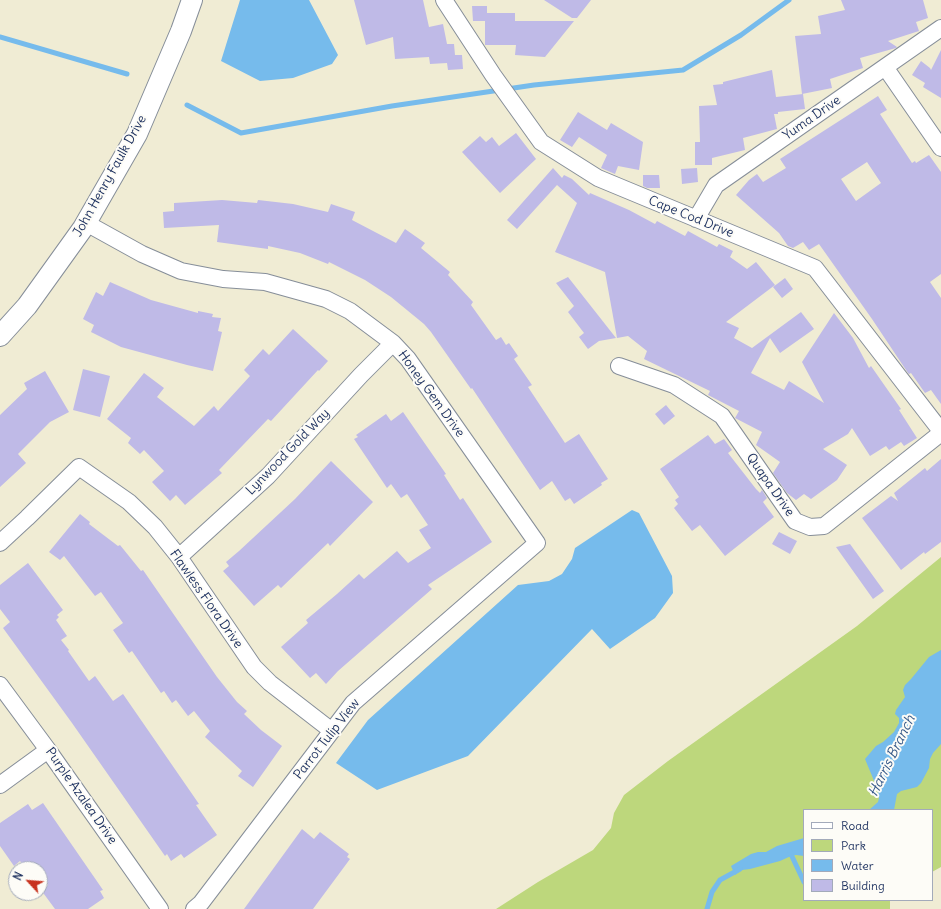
<!DOCTYPE html>
<html>
<head>
<meta charset="utf-8">
<style>
	body { margin:0 }
	#map { position:relative; width:941px; height:909px; overflow:hidden; background:#f0ecd4; font-family:Delius,sans-serif }
	canvas { display:block }
	.legend { position:absolute; left:803px; top:809px; width:130px; height:92px; box-sizing:border-box; background:#fdfcf7; border:1px solid #a3aaba; margin:0; padding:5px 7px; list-style:none; font-size:12px; color:#1b2f5e }
	.legend li { display:flex; align-items:center; gap:8px; height:20px }
	.legend b { width:20px; border:1px solid #a3aaba }
	.north { position:absolute; left:8px; top:861px; width:40px; height:40px; box-sizing:border-box; background:#fdfcf7; border:1px solid #a3aaba; border-radius:50%; rotate:296deg; font-size:11px; font-weight:700; line-height:16px; text-align:center; color:#1b2f5e }
	.north::after { content:''; display:block; margin:auto; width:14px; height:18px; background:#c8321e; clip-path:polygon(50% 0,100% 100%,50% 72%,0 100%) }
</style>
</head>
<body>
<div id="map">
<canvas width="941" height="909"></canvas>
<ul class="legend">
<li><b style="height:5px;background:#fff"></b>Road</li>
<li><b style="height:11px;background:#bdd77c"></b>Park</li>
<li><b style="height:11px;background:#76bbec"></b>Water</li>
<li><b style="height:11px;background:#bfbae7"></b>Building</li>
</ul>
<div class="north">N</div>
</div>
<script>
const ctx = document.querySelector('canvas').getContext('2d');
ctx.lineJoin = 'round';
function fillPath(path, color) { ctx.fillStyle = color; ctx.fill(path, 'evenodd'); }
const poly = rows => new Path2D(rows.map(r => 'M' + r).join(''));
function trace(path, color, width, dash) { ctx.strokeStyle = color; ctx.lineWidth = width; ctx.lineCap = dash ? 'butt' : 'round'; ctx.setLineDash(dash || []); ctx.stroke(path); }
function drawText(font, color, halo, rows, align = 'center') {
  ctx.font = font + ' Delius,sans-serif'; ctx.lineWidth = 4; ctx.setLineDash([]); ctx.textBaseline = 'middle'; ctx.strokeStyle = halo; ctx.fillStyle = color; for (const [text, x, y, turn = 0] of rows) {
    ctx.save(); ctx.translate(x, y); ctx.rotate((+turn || 0) * Math.PI / 180); ctx.textAlign = isNaN(turn) ? turn : align; if (halo) ctx.strokeText(text, 0, 0); ctx.fillText(text, 0, 0); ctx.restore();
  }
}
fillPath(poly([
	[941,557,941,867,932,872,932,810,804,810,804,900,890,900,890,909,496,909,538,882,593,850,611,828,614,813,624,795,668,761,857,626]
]), '#bdd77c');
fillPath(poly([
	[240,0,309,0,338,55,332,64,293,78,260,81,221,61],
	[632,510,639,513,672,576,673,593,655,618,610,649,592,629,468,756,377,790,336,763,368,720,518,585,549,581,562,574,572,559,575,548],
	[941,650,941,744,933,753,930,759,929,768,921,783,917,787,901,791,897,794,894,810,869,810,878,802,879,798,877,788,865,759,876,746,883,742,894,732,899,723,899,718,895,714,896,710,905,697,903,690,905,685,911,679,929,657],
	[804,838,804,856,796,855,791,856,780,861,750,869,742,870,735,875,731,866,751,854,758,852,766,852,777,846]
]), '#76bbec');
trace(poly([
	[0,37,127,74],
	[187,105,241,133,392,106,534,85,683,70,741,35,789,0],
	[789,850,804,882],
	[707,909,712,892,720,880,740,869]
]), '#76bbec', 5);
fillPath(poly([
	[354,0,423,0,429,27,443,24,447,44,454,44,455,55,462,55,463,69,448,70,447,63,430,64,429,57,395,59,393,37,366,45],
	[544,0,591,0,577,18,572,18],
	[841,0,923,0,928,18,916,22,919,31,888,41,897,47,896,48,860,58,863,68,830,79,832,88,802,94,795,36,821,34,818,16,845,10],
	[472,6,487,6,487,13,515,13,515,21,574,21,545,57,515,55,516,45,485,45,485,21,473,21],
	[941,50,941,98,923,87,925,83,912,75,921,61,930,68,931,70],
	[772,70,776,97,803,94,805,109,778,112,778,114,774,114,777,129,743,138,745,150,712,158,712,165,695,165,695,142,700,142,699,106,717,105,713,85,723,84,723,82],
	[878,96,887,110,880,114,912,163,915,161,916,163,929,155,941,172,941,274,930,282,941,298,941,404,931,390,925,393,911,373,909,374,908,373,872,319,819,244,809,250,803,242,793,248,788,246,779,233,736,195,749,180,757,174,763,182,786,168,780,159],
	[867,162,881,183,856,201,841,179],
	[578,112,607,130,611,123,643,142,639,170,618,166,615,174,601,168,607,155,579,137,572,147,560,140],
	[516,133,536,159,500,193,462,152,480,136,486,142,492,137,499,146],
	[553,168,562,178,564,175,572,179,589,195,590,193,629,210,655,224,657,221,685,236,688,231,717,247,719,244,733,251,730,257,747,269,756,262,775,285,726,322,739,328,734,338,752,348,801,312,814,329,780,353,770,338,751,373,784,390,789,381,824,403,802,362,834,313,853,338,869,368,871,366,901,409,899,410,917,438,904,446,901,442,889,450,886,446,870,456,852,428,848,434,823,449,847,465,837,480,811,499,804,494,796,500,787,493,773,473,780,462,756,445,762,432,735,418,739,411,708,395,710,391,644,359,647,351,628,336,617,338,605,272,555,252,577,203,557,185,517,229,507,220],
	[697,168,698,182,682,184,681,169],
	[643,175,659,175,660,188,647,188,643,186],
	[222,200,257,203,258,200,293,204,328,212,331,204,355,212,352,220,396,243,405,229,425,243,421,248,450,272,448,275,473,302,471,305,496,340,501,337,506,345,509,343,518,356,514,359,532,385,528,387,565,443,579,434,608,479,601,483,602,485,574,504,570,498,565,501,552,481,540,490,472,388,471,389,431,332,424,324,391,297,365,280,329,262,328,264,300,253,268,246,268,249,217,242,219,225,164,228,163,212,174,211,174,203],
	[568,277,616,338,599,341,588,349,579,337,584,333,568,312,574,306,556,283],
	[785,278,793,289,782,298,773,287],
	[110,282,151,300,198,313,198,311,213,314,212,317,221,318,218,331,222,332,213,371,187,365,121,347,91,332,94,325,83,319,96,292,103,296],
	[293,329,328,361,319,371,318,370,271,421,268,419,219,470,222,473,185,505,176,495,170,501,152,482,164,471,144,450,140,454,128,443,131,438,107,419,144,373,164,388,157,397,194,426,214,406,218,411,250,376,244,370,263,349,269,355],
	[83,369,110,376,100,417,73,410],
	[45,371,69,412,50,422,18,454,26,463,0,487,0,415,27,389,24,383],
	[666,405,675,416,664,425,655,414],
	[403,412,446,474,444,475,460,500,463,498,492,542,428,585,432,589,338,671,326,684,316,673,310,678,281,647,308,623,306,620,337,594,359,574,364,579,397,551,408,563,431,548,419,530,428,525,407,494,401,498,391,484,387,488,354,439,358,437,356,435,386,414,391,421],
	[708,435,715,444,724,439,732,450,728,453,756,489,760,493,762,490,767,498,763,502,774,517,725,556,700,525,692,531,674,508,678,504,675,500,679,497,660,469],
	[941,459,941,542,925,554,924,552,901,570,862,518,891,496,898,501,894,493,925,468,927,471],
	[331,461,373,502,330,546,328,543,281,588,278,585,254,606,223,571,229,566,226,562,239,551,295,499],
	[80,514,90,522,89,524,118,546,120,545,141,571,143,570,217,677,237,702,247,711,244,714,261,730,282,746,253,787,238,776,242,771,205,737,210,731,194,711,188,716,176,700,172,703,164,691,161,693,132,651,129,653,113,630,123,623,101,592,95,596,64,556,60,560,49,552],
	[779,532,797,541,790,554,772,544],
	[850,544,884,591,873,599,836,547],
	[28,563,63,610,57,615,59,617,56,620,67,636,61,640,69,650,68,651,89,681,95,676,113,701,123,694,199,804,196,805,217,835,184,858,181,854,171,861,167,854,165,856,72,723,3,628,10,622,0,609,0,585],
	[43,803,103,890,100,891,104,898,88,909,55,909,41,890,48,885,40,874,40,869,26,869,20,861,14,866,0,846,0,823,28,804,32,810],
	[302,829,314,839,320,832,349,854,347,857,350,859,313,909,244,909]
]), '#bfbae7');
const minor = poly([
	[444,0,493,75,541,142,598,178,815,268,941,431],
	[885,67,941,148],
	[696,219,716,185,941,28],
	[86,223,142,254,181,271,223,279,265,282,326,299,350,311,393,343,408,359,537,543,353,703,201,903,194,909],
	[619,366,674,385,722,416,795,521,810,527,824,526,941,433],
	[0,543,27,518,79,467,129,502,155,527,179,557,254,667,270,683,332,731],
	[179,557,268,476,361,375,393,343],
	[0,685,48,750,160,909],
	[0,785,48,750]
]);
const tertiary = poly([
	[0,336,27,306,83,228,137,134,181,31,192,0]
]);
trace(minor, '#868e99', 18);
trace(tertiary, '#868e99', 22);
trace(minor, '#fff', 16);
trace(tertiary, '#fff', 20);
drawText('13px', '#1b2f5e', '#fdfcf7', [
	["Yuma Drive",812,118,-35],
	["John Henry Faulk Drive",110,176,-61],
	["Cape Cod Drive",691,217,22],
	["Honey Gem Drive",431,394,54],
	["Lynwood Gold Way",288,452,-46],
	["Quapa Drive",770,485,55],
	["Flawless Flora Drive",206,599,55],
	["Parrot Tulip View",327,739,-52],
	["Purple Azalea Drive",81,796,55]
]);
drawText('italic 14px', '#365989', '#fdfcf7', [
	["Harris Branch",892,756,-64]
]);
</script>
</body>
</html>
